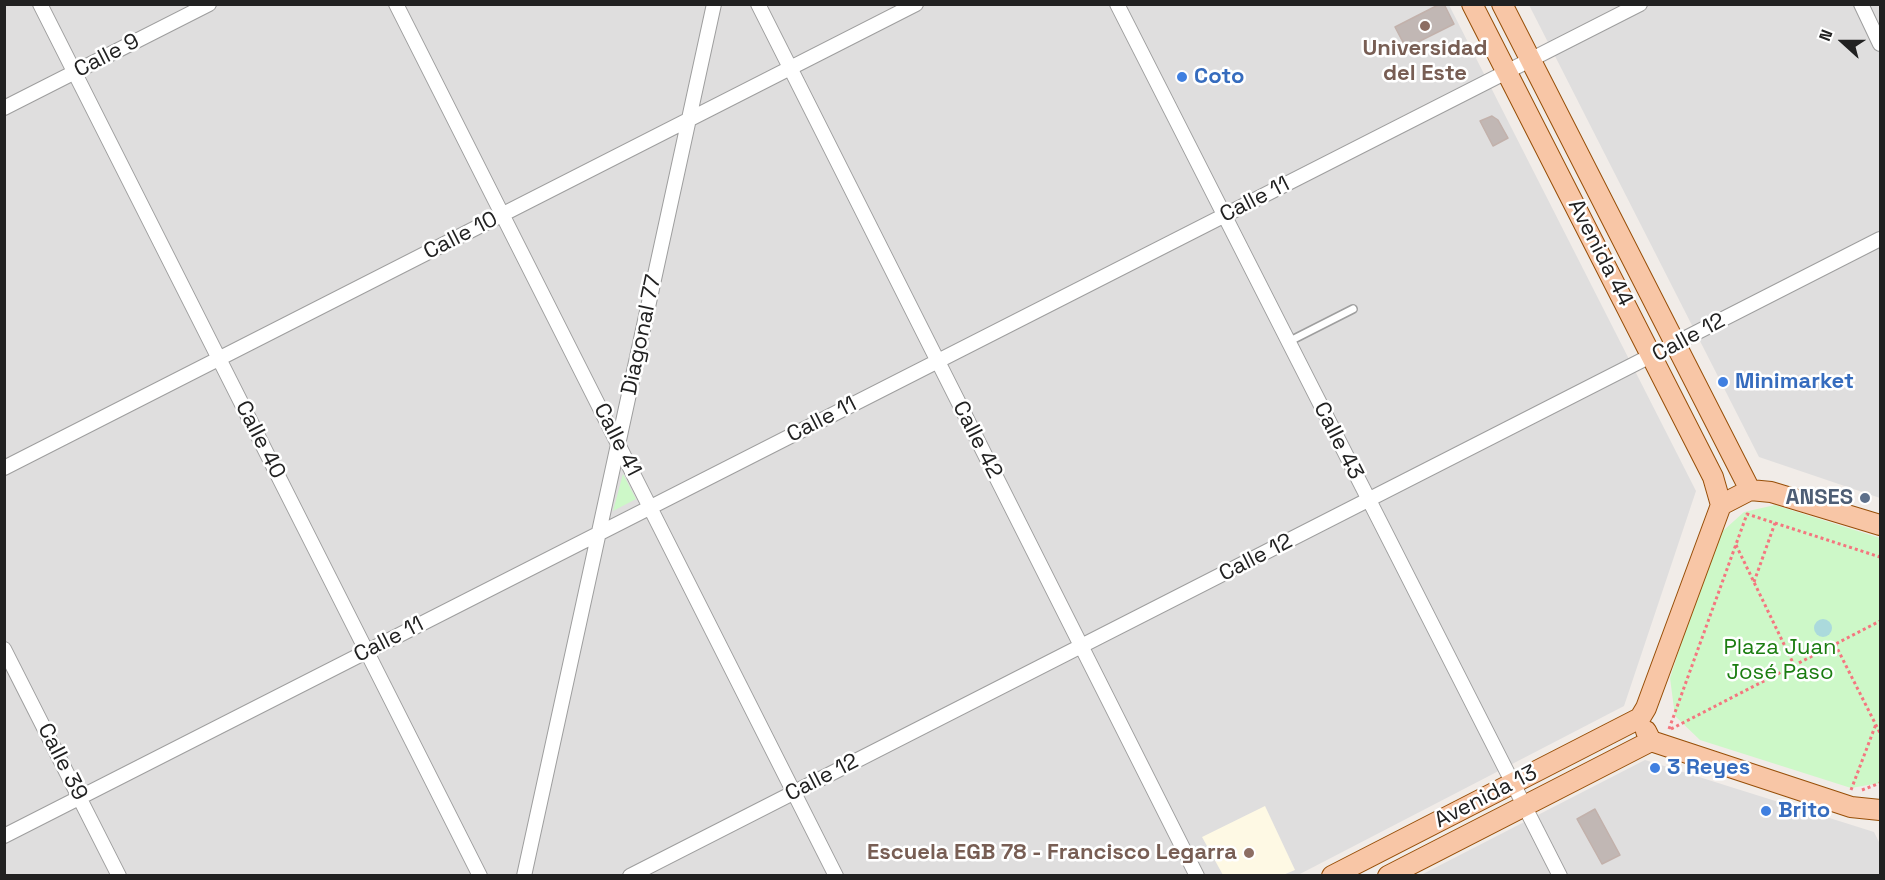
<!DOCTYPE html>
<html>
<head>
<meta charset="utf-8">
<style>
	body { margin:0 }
	#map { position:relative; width:1885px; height:880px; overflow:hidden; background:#f1ece8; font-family:"Space Grotesk",sans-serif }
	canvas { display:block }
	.frame { position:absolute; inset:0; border:6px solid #212121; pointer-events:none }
	.north { position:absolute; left:1813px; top:12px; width:60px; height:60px; -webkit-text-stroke:4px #fff; paint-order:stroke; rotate:291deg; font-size:16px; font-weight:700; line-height:24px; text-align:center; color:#212121 }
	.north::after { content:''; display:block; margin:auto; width:21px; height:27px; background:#212121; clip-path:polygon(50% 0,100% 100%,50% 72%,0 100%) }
</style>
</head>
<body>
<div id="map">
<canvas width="1885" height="880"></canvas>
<div class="frame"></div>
<div class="north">N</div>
</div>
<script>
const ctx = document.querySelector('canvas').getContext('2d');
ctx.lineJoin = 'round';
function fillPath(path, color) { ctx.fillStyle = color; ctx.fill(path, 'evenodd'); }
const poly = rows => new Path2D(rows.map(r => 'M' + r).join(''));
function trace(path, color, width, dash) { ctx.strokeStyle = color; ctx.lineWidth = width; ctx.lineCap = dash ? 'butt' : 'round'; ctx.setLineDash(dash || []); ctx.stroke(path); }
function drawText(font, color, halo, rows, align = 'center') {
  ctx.font = font + ' "Space Grotesk",sans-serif'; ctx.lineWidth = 5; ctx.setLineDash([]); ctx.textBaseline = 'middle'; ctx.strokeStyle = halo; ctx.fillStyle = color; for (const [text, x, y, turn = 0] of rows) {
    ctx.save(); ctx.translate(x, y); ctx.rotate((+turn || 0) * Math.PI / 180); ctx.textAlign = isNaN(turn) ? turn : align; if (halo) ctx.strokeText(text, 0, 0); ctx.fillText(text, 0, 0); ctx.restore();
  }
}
fillPath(poly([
	[5,5,1449,5,1696,491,1624,706,1298,875,5,876],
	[1529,5,1880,5,1880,498,1759,457],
	[1645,760,1874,832,1880,844,1880,875,1419,876]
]), '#dfdede');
fillPath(poly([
	[1265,806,1295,870,1283,875,1223,875,1202,837]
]), '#fef9e4');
fillPath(poly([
	[623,474,636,499,613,511],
	[1775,505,1880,538,1880,783,1851,788,1700,740,1675,716,1670,678,1715,538,1744,512]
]), '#cdf8c8');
fillPath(poly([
	'1814 628a9 9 0 1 1 18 0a9 9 0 1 1-18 0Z'
]), '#abdadc');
const building = poly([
	[1440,4,1444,4,1454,24,1406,48,1395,27,1440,4],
	[1492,116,1498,120,1508,138,1493,146,1480,121,1492,116],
	[1595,809,1620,855,1602,864,1577,819,1595,809]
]);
fillPath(building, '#c1b7b4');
trace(building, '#c2b1ab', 1.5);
const service = poly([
	[1288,342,1353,309]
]);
const minor = poly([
	[40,4,480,876],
	[396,4,836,876],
	[758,4,1197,876],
	[1117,4,1560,876],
	[1861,4,1880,44],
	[4,108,209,4],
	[4,468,916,4],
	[4,649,119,876],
	[4,836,1640,4],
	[524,876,714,4],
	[630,876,1880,239]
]);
const primary = poly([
	[1472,4,1713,477,1721,505],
	[1502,4,1750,490],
	[1640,718,1646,708,1721,505,1750,490,1771,492,1880,525],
	[1646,731,1651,741,1851,807,1880,810],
	[1332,876,1640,718],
	[1388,876,1651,741]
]);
trace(service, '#9e9e9e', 10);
trace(minor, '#9e9e9e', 16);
trace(primary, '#974e07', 22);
trace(poly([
	[1736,545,1794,665],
	[1754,582,1775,523],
	[1835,644,1880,733],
	[1669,729,1747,514,1880,557],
	[1671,729,1880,621],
	[1851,790,1876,724],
	[1862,790,1880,783]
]), '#f4767f', 3, [3, 3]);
trace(service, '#fff', 7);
trace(minor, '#fff', 14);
trace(primary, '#f8c6a6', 20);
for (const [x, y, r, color] of [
	[1425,26,6,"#8d6e63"],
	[1182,77,6,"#3f7fe0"],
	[1723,382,6,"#3f7fe0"],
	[1865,498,6,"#5c6f8a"],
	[1655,768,6,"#3f7fe0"],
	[1766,811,6,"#3f7fe0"],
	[1249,853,6,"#8d6e63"]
]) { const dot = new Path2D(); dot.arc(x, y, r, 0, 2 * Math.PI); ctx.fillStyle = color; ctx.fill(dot); trace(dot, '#fff', 2); }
drawText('bold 22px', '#785e54', '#fff', [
	["Universidad",1425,49],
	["del Este",1425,74],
	["Escuela EGB 78 - Francisco Legarra",1237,853,"right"]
]);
drawText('22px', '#212121', '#fff', [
	["Calle 9",107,56,-27],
	["Calle 11",1255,200,-27],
	["Calle 10",461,236,-27],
	["Avenida 44",1600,253,63],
	["Diagonal 77",642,335,-78],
	["Calle 12",1689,338,-28],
	["Calle 11",822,420,-27],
	["Calle 40",260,440,63],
	["Calle 41",617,440,63],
	["Calle 42",977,440,63],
	["Calle 43",1338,441,63],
	["Calle 12",1256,558,-27],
	["Calle 11",389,640,-27],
	["Calle 39",62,762,63],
	["Calle 12",822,778,-27],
	["Avenida 13",1486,797,-27]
]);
drawText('bold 22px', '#366cbe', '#fff', [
	["Coto",1194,77],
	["Minimarket",1735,382],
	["3 Reyes",1667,768],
	["Brito",1778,811]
], 'left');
drawText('bold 22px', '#4e5e75', '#fff', [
	["ANSES",1853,498]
], 'right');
drawText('22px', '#1b7d11', '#fff', [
	["Plaza Juan",1780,648],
	["José Paso",1780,673]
]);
</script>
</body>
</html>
